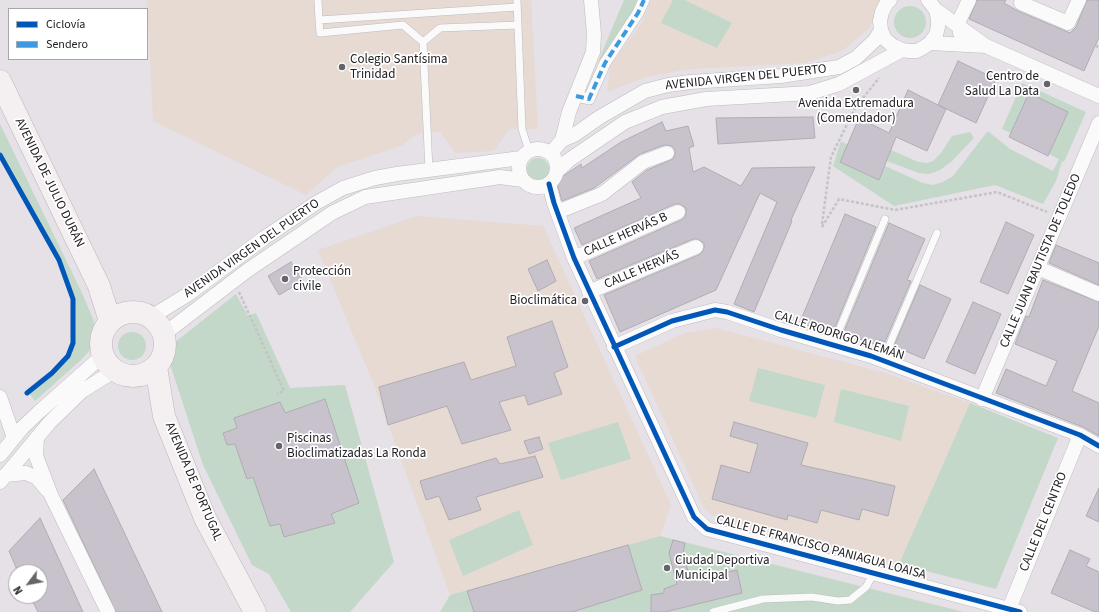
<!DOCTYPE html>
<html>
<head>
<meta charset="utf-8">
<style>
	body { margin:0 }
	#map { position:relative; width:1099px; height:612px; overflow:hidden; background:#e5e1e6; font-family:"Source Sans 3",sans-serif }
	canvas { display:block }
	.legend { position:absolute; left:8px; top:8px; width:140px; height:52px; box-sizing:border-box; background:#fff; border:1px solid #a7a6a8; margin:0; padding:5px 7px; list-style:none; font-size:12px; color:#232125 }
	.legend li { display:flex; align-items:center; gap:8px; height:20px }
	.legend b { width:20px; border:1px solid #a7a6a8 }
	.north { position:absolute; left:8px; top:564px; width:40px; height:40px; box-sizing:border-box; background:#fff; border:1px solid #a7a6a8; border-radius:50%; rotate:238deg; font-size:11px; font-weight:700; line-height:16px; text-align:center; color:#232125 }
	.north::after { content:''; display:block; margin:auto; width:14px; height:18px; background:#676469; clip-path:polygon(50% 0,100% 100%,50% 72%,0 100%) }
</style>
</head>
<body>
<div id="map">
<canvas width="1099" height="612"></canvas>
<ul class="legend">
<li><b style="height:5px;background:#0057b8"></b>Ciclovía</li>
<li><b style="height:5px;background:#3c9be0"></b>Sendero</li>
</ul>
<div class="north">N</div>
</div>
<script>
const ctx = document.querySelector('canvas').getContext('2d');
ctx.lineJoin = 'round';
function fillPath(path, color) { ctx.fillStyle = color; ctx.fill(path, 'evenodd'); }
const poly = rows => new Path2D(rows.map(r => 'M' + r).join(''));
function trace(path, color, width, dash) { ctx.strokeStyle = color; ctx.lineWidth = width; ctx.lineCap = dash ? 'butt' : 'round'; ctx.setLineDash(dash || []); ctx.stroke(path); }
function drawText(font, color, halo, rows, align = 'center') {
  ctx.font = font + ' "Source Sans 3",sans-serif'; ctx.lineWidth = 3.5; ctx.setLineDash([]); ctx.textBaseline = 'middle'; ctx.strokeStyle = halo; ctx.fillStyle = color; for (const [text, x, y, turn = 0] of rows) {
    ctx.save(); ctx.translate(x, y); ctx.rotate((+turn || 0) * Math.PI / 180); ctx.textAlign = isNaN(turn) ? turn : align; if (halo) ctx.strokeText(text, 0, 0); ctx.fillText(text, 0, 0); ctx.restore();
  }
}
fillPath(poly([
	[147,0,531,0,538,129,509,129,494,151,455,153,440,132,416,134,403,145,337,167,306,195,153,121],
	[651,0,881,0,881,4,868,29,842,51,805,63,689,69,646,77,607,92,610,66,641,24],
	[417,216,543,226,671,505,660,536,450,595,375,388,318,250],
	[716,328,885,373,970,403,899,564,720,518,713,516,704,508,635,356,685,333]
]), '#e6dad3');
fillPath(poly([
	[624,0,640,0,617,39,598,62],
	[673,0,685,0,732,23,717,48,661,23],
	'894 22a16 16 0 1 1 32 0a16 16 0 1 1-32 0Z',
	[1022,83,1086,112,1064,162,1062,161,1056,181,1043,204,995,185,894,206,833,166,841,141,848,145,841,162,879,180,885,166,923,183,933,185,943,182,953,176,987,132,989,132,1010,149,1053,171,1059,159,1049,154,1067,112,1030,94,1011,133,1002,129],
	[0,124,82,293,93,319,95,328,94,339,91,349,81,360,35,401,29,393,53,374,69,357,73,343,75,328,74,300,60,260,0,151],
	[970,132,974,138,952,161,940,170,929,174,919,173,887,161,891,150,918,162,927,163,933,161,941,153,952,136],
	'527 169a11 11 0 1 1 22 0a11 11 0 1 1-22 0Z',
	[236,294,248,316,256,313,290,388,345,385,394,562,350,612,291,612,269,574,252,565,203,465,169,361,174,343],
	'118 346a14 14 0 1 1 28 0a14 14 0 1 1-28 0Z',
	[758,368,825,385,816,418,749,401],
	[841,389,909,406,901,441,834,422],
	[970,403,1058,438,996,589,899,564],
	[618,422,631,459,561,480,548,443],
	[519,510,533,545,463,576,449,540],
	[660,536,964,612,440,612,450,595]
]), '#c3d8c9');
const building = poly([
	[977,0,1006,0,1004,3,1018,11,1070,33,1076,27,1087,0,1099,0,1099,37,1084,71,969,19,977,0],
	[958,61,996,79,976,123,938,105,958,61],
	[908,90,946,109,927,151,896,137,879,180,840,162,859,118,889,133,908,90],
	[1029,93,1068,112,1048,156,1009,137,1029,93],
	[813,117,815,138,718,144,716,118,813,117],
	[662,122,666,131,688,126,694,146,689,148,693,172,704,167,741,186,752,168,815,167,791,220,792,221,754,312,734,304,777,202,760,193,716,290,620,332,604,295,699,255,702,252,704,248,704,243,697,239,693,239,597,279,589,261,681,220,685,217,686,213,686,208,679,204,675,204,582,245,574,228,641,198,632,182,647,170,673,159,675,154,675,150,672,146,664,145,640,154,594,188,562,201,556,180,562,177,569,172,581,164,582,168,621,142,662,122],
	[845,214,876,227,833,332,830,331,829,334,800,322,845,214],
	[1006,222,1034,235,1008,294,980,282,1006,222],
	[889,223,925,239,907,280,911,281,885,342,880,340,878,345,843,334,889,223],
	[1056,245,1099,263,1099,285,1049,263,1056,245],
	[547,260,556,281,538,291,528,269,547,260],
	[291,262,303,281,279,295,268,276,291,262],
	[1043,280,1099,302,1099,326,1072,391,1099,403,1099,436,1083,427,996,393,1006,369,1046,386,1057,361,1015,344,1026,316,1029,317,1043,280],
	[920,285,951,299,924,359,894,346,920,285],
	[973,302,1001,314,975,374,946,362,973,302],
	[552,321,568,367,554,373,562,394,528,405,525,395,499,402,511,430,462,444,447,406,388,425,379,387,464,362,471,380,516,366,507,337,552,321],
	[325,399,359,503,331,514,335,523,284,537,280,524,270,526,253,477,247,479,235,444,227,445,223,433,237,428,234,418,280,402,285,413,325,399],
	[734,422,808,443,801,465,895,486,888,516,862,509,859,520,821,510,817,523,788,515,787,520,712,499,721,465,750,473,758,444,730,436,734,422],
	[539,437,543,449,529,454,524,441,539,437],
	[535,456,543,477,476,497,481,510,449,520,439,496,426,500,420,481,496,458,500,464,535,456],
	[94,469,162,612,116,612,63,500,94,469],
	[1099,488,1099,522,1086,516,1099,488],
	[40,518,83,612,38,612,30,596,40,596,40,572,18,572,9,551,40,518],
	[673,540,685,543,683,554,691,581,737,570,742,593,665,612,651,612,651,595,664,593,664,589,677,584,669,553,673,540],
	[628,545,642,590,572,612,474,612,467,591,628,545],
	[1070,550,1090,559,1086,566,1099,572,1099,612,1095,612,1051,593,1070,550]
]);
fillPath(building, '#c8c2cc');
trace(building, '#b0acb1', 1);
const service = poly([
	[318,0,319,20,517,7],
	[517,0,522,129,529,151],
	[319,20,320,33,403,25,423,42],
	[429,170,423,42,440,28,518,25],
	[833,345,885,219],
	[883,360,937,233],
	[713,612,763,599,812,597,838,601,850,600,866,587,874,573]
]);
const pedestrian = poly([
	[576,96,589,99,605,63,638,13,644,0]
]);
const minor = poly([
	[890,0,886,4,882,12,880,21,881,30,885,39,893,46,902,50,909,51,917,51,924,47,930,43,936,35,938,27,938,19,936,10,928,0],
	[1023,0,1021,3,1068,23,1079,0],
	[936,10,986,46,1099,96],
	[960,33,961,31,957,25,969,0],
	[930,43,986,46],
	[562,140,574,135,600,117,645,91,668,85,690,82,781,76,839,67,856,58,875,40,881,30],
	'519 168a19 19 0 1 1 38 0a19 19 0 1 1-38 0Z',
	[551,153,562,140,569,112,593,52,594,34,591,0],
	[557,171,569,160,625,122,662,107,706,99,810,93,839,84,902,50],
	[549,184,554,203,574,258,694,517,707,529,1020,612],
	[557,212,602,194,643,162,667,153],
	[574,258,678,212],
	[1038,268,1099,294],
	[589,292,696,247],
	[151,317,187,295,264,238,316,203,343,188,375,178,397,174,521,158],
	[164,334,248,270,332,213,365,197,500,177,523,180],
	[614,347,672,321,715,310,727,312,781,330,871,356,1080,435,1099,446],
	[0,397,14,438],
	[982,399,1099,123],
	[37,437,36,456,51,495,108,612],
	[0,455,22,428,40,411,102,356],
	[5,475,26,473,37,478,47,490],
	[0,482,50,422,82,391,114,371],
	[1009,609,1080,435]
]);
const primary = poly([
	[0,81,99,286,110,321],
	'101 344a32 32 0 1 1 64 0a32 32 0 1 1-64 0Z',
	[156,367,164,416,205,518,255,612]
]);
trace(service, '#bebbbf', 8);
trace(pedestrian, '#bebbbf', 12);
trace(minor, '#bebbbf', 15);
trace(primary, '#beb4b8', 23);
trace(poly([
	[1096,45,1099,49],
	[822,224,831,157,855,108,879,78],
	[822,227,839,199,895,210,997,192,1047,212],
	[239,292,284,391,277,394]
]), '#c5c3c6', 2.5, [3, 2]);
trace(service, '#fbfafb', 7);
trace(pedestrian, '#fbfafb', 11);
trace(minor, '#fbfafb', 14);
trace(primary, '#f4f0f1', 22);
trace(poly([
	[576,96,589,99,605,63,638,13,644,0]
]), '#3c9be0', 4, [8, 4]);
trace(poly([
	[0,155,59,260,73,299,73,343,68,356,52,373,27,393],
	[549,184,554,203,574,258,694,517,707,529,1020,612],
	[614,347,672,321,715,310,727,312,781,330,871,356,1080,435,1099,446]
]), '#0057b8', 5);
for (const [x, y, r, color] of [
	[342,67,4,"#676469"],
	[1047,84,4,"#676469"],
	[856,90,4,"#676469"],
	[285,279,4,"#676469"],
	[585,301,4,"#676469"],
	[279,446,4,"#676469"],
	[667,568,4,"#676469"]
]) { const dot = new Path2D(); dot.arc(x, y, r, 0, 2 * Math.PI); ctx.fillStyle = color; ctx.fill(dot); trace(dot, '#fff', 1.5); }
drawText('13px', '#232125', '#fff', [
	["Colegio Santísima",350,60],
	["Trinidad",350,75],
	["Centro de",1039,77,"right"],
	["Salud La Data",1039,92,"right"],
	["Avenida Extremadura",856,104,"center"],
	["(Comendador)",856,119,"center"],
	["Protección",293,272],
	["civile",293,287],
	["Bioclimática",577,301,"right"],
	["Piscinas",287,439],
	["Bioclimatizadas La Ronda",287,454],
	["Ciudad Deportiva",675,561],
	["Municipal",675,576]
], 'left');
drawText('13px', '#232125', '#fff', [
	["AVENIDA VIRGEN DEL PUERTO",746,78,-6],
	["AVENIDA DE JULIO DURÁN",49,183,64],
	["CALLE HERVÁS B",626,235,-24],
	["AVENIDA VIRGEN DEL PUERTO",252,249,-35],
	["CALLE JUAN BAUTISTA DE TOLEDO",1041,261,-67],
	["CALLE HERVÁS",642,270,-23],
	["CALLE RODRIGO ALEMÁN",839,336,18],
	["AVENIDA DE PORTUGAL",193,482,67],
	["CALLE DEL CENTRO",1044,522,-68],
	["CALLE DE FRANCISCO PANIAGUA LOAISA",821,548,15]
]);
</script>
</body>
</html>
